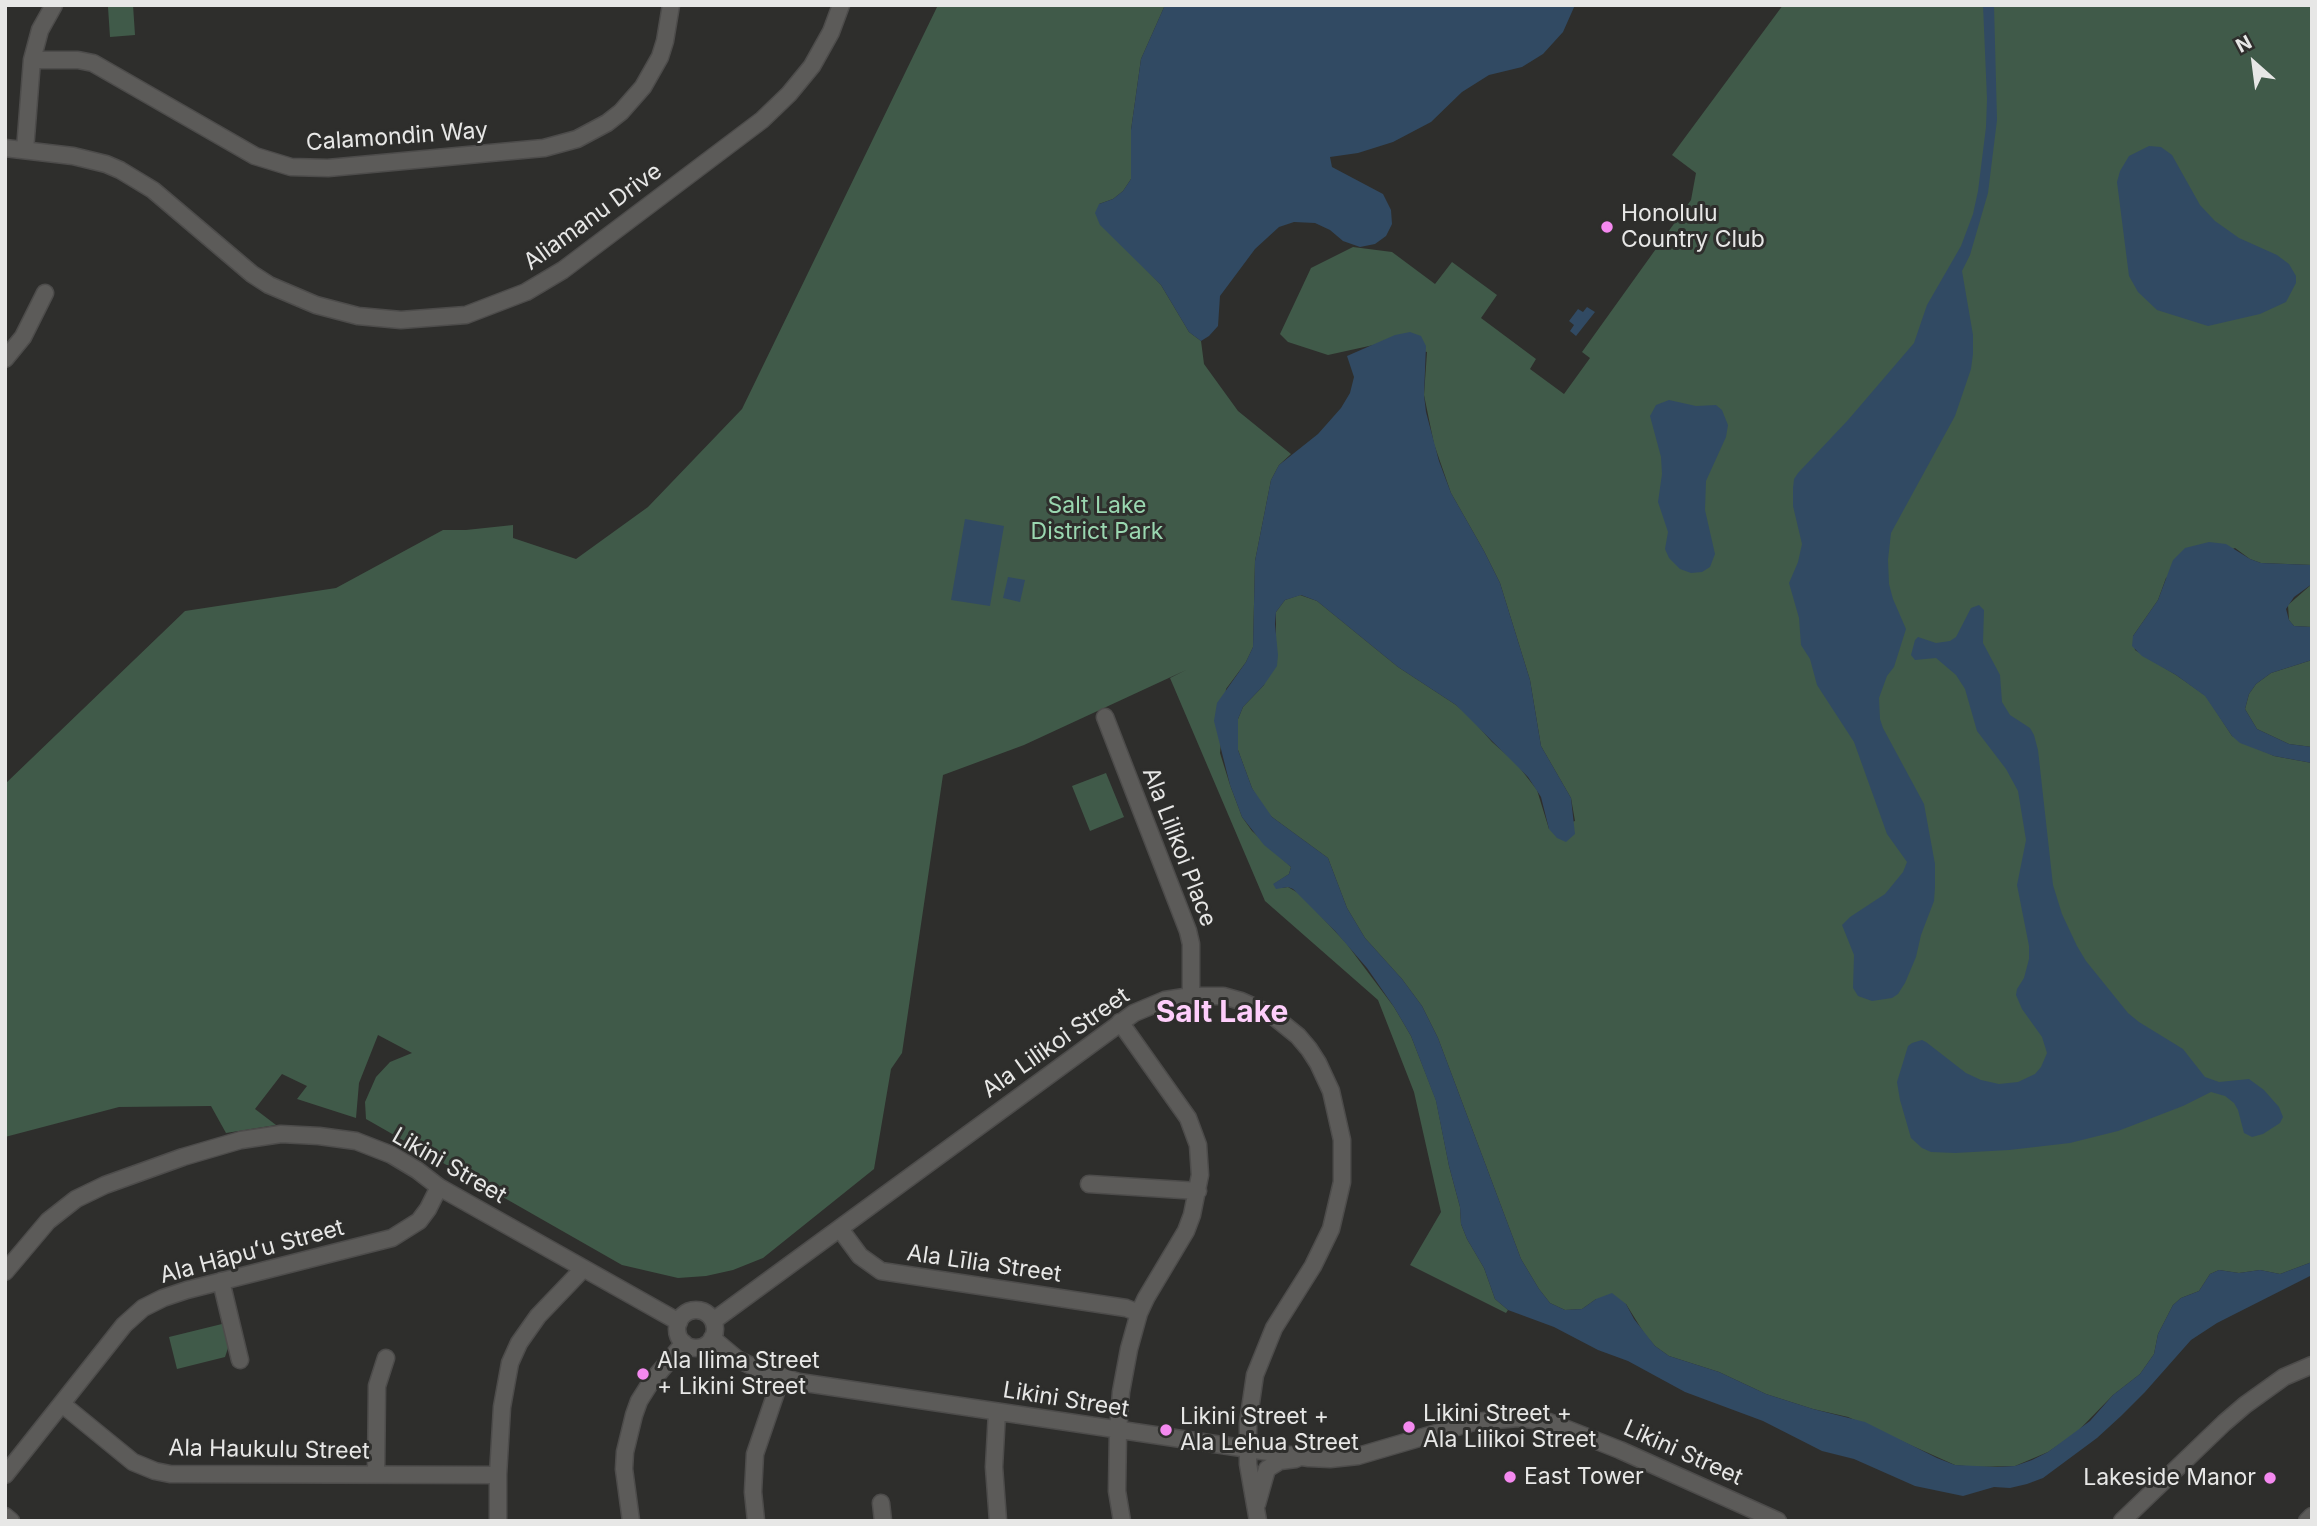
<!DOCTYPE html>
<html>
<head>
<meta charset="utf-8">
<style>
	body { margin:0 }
	#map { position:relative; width:2317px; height:1526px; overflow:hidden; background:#2e2e2c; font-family:Inter,sans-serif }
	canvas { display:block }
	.frame { position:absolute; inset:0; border:7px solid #e7e7e6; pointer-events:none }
	.north { position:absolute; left:2219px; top:28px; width:70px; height:70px; -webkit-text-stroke:5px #2e2e2c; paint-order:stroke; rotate:332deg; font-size:19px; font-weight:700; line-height:28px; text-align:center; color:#e7e7e6 }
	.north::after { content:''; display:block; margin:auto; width:24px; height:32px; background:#e7e7e6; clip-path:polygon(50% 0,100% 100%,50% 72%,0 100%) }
</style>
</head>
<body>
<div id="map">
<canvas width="2317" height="1526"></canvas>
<div class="frame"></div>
<div class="north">N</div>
</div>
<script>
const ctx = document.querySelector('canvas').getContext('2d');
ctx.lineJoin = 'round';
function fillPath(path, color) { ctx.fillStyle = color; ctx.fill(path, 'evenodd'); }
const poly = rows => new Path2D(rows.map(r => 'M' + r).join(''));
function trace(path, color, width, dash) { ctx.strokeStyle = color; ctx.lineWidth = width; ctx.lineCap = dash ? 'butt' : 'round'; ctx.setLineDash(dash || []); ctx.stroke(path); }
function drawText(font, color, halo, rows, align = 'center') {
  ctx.font = font + ' Inter,sans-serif'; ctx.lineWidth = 6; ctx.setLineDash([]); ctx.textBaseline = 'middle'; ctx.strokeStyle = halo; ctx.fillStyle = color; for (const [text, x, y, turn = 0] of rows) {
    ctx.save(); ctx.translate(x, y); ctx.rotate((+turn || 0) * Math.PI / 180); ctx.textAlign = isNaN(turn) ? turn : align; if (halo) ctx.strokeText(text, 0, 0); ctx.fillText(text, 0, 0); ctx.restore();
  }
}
fillPath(poly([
	[133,5,135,35,110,37,108,7],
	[938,5,1165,5,1141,59,1131,130,1131,179,1123,191,1113,199,1099,204,1140,263,1161,285,1189,332,1201,341,1204,364,1238,411,1291,454,1279,465,1271,480,1255,561,1253,647,1246,662,1226,689,1220,753,1230,785,1242,817,1252,831,1291,867,1289,874,1274,884,1281,888,1288,887,1300,894,1346,943,1394,1007,1411,1036,1436,1100,1449,1166,1460,1207,1461,1224,1467,1239,1484,1268,1495,1299,1508,1310,1506,1313,1410,1265,1441,1212,1414,1092,1378,1000,1265,901,1170,678,1186,670,1024,745,943,775,902,1053,891,1069,874,1169,763,1258,733,1270,706,1276,678,1278,622,1265,366,1119,365,1102,376,1077,390,1062,412,1053,378,1035,359,1083,356,1118,297,1099,307,1086,282,1074,255,1109,276,1125,226,1133,211,1106,119,1107,5,1137,5,784,185,611,336,588,443,530,466,530,513,525,513,538,576,559,648,507,742,409],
	[1783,5,2312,5,2312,565,2261,563,2250,559,2235,548,2166,578,2158,600,2133,636,2135,650,2176,675,2206,696,2232,736,2274,756,2312,763,2312,1262,2280,1274,2260,1270,2239,1273,2219,1270,2210,1274,2199,1291,2181,1298,2173,1305,2158,1334,2154,1354,2140,1374,2113,1395,2076,1433,2048,1452,2015,1466,1976,1467,1955,1465,1848,1417,1813,1409,1766,1394,1719,1372,1669,1356,1655,1346,1644,1333,1626,1304,1596,1299,1582,1309,1565,1310,1550,1303,1539,1289,1521,1259,1438,1038,1422,1006,1402,979,1365,938,1347,908,1328,858,1272,817,1261,805,1252,788,1238,750,1238,719,1243,707,1264,685,1276,637,1276,612,1285,600,1300,595,1317,601,1398,667,1456,705,1469,716,1492,742,1516,763,1537,790,1549,829,1575,821,1571,798,1541,746,1530,680,1500,583,1484,551,1451,493,1434,444,1424,395,1427,352,1378,344,1328,355,1288,342,1280,334,1311,268,1353,247,1392,252,1435,284,1452,262,1497,295,1481,318,1536,359,1530,369,1564,394,1590,358,1582,352,1691,200,1696,173,1672,155],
	[2312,584,2312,627,2294,626,2289,620,2288,605],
	[2312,660,2312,747,2289,744,2257,729,2245,709,2249,694,2256,684,2271,673],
	[1106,773,1124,817,1090,831,1072,786],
	[226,1323,229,1345,225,1357,177,1369,169,1337]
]), '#405a49');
fillPath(poly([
	[1165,5,1575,5,1563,32,1543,54,1522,67,1489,75,1462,92,1431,122,1393,142,1358,153,1330,157,1332,167,1383,194,1391,210,1392,224,1386,236,1375,244,1360,247,1343,241,1330,230,1315,223,1294,222,1279,227,1255,249,1220,296,1218,326,1209,336,1201,341,1189,332,1161,285,1100,225,1095,213,1099,204,1113,199,1123,191,1131,179,1131,130,1141,59],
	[1983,5,1994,5,1997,120,1988,193,1970,255,1962,271,1973,335,1973,354,1971,369,1955,416,1891,533,1888,560,1889,584,1893,599,1906,629,1894,667,1887,676,1879,698,1880,719,1883,728,1924,804,1935,864,1935,887,1934,901,1921,935,1916,957,1905,983,1898,994,1892,998,1872,1001,1858,996,1853,988,1854,955,1842,925,1850,917,1885,894,1903,872,1907,862,1887,834,1854,742,1817,685,1810,659,1801,645,1799,618,1789,583,1798,562,1802,544,1793,506,1793,488,1794,479,1798,473,1848,420,1914,343,1927,305,1961,246,1973,214,1978,191,1986,127,1987,99],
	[2149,146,2161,147,2172,155,2200,205,2215,221,2239,238,2277,255,2289,264,2296,276,2296,283,2286,302,2260,314,2208,326,2157,310,2138,292,2129,276,2117,182,2120,171,2129,156],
	[1587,307,1595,312,1576,336,1570,331,1574,325,1569,321,1578,309,1583,312],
	[1410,332,1421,336,1426,346,1424,395,1426,412,1439,461,1451,493,1484,551,1500,583,1530,680,1541,746,1571,798,1575,834,1566,842,1557,838,1549,829,1541,797,1528,777,1456,705,1398,667,1317,601,1301,595,1285,600,1276,612,1275,624,1278,655,1277,666,1264,685,1243,707,1238,719,1238,750,1252,788,1272,817,1328,858,1347,908,1365,938,1402,979,1422,1006,1438,1038,1521,1259,1539,1289,1550,1303,1565,1310,1582,1309,1596,1299,1612,1293,1626,1304,1634,1319,1655,1346,1669,1356,1719,1372,1766,1394,1813,1409,1865,1422,1937,1458,1955,1465,1997,1467,2015,1466,2032,1460,2048,1452,2090,1421,2113,1395,2140,1374,2154,1354,2158,1334,2173,1305,2181,1298,2199,1291,2210,1274,2219,1270,2239,1273,2260,1270,2280,1274,2312,1262,2312,1275,2217,1323,2191,1340,2145,1392,2121,1416,2097,1438,2043,1478,2027,1484,2010,1488,1994,1487,1963,1496,1915,1486,1854,1459,1822,1451,1763,1421,1685,1392,1628,1361,1598,1350,1554,1327,1508,1310,1495,1299,1484,1268,1467,1239,1461,1224,1460,1207,1449,1166,1436,1101,1411,1036,1394,1007,1367,968,1335,931,1293,889,1288,887,1276,889,1273,884,1289,874,1291,867,1264,845,1242,817,1230,785,1214,721,1217,703,1246,662,1253,647,1255,561,1271,480,1279,465,1318,434,1341,408,1350,393,1354,377,1347,356,1395,335],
	[1669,400,1696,406,1716,405,1722,410,1728,425,1726,437,1706,481,1705,510,1715,554,1710,567,1702,572,1691,573,1680,569,1669,558,1665,549,1668,532,1658,502,1662,474,1661,457,1650,416,1656,405],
	[965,519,1004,526,990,606,951,600],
	[2209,542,2226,544,2250,559,2261,563,2312,565,2312,584,2294,597,2286,609,2289,620,2294,626,2312,627,2312,660,2271,673,2256,684,2249,694,2245,709,2257,729,2289,744,2312,747,2312,763,2274,756,2240,743,2232,736,2205,696,2176,675,2142,656,2132,646,2133,636,2158,600,2173,560,2185,548],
	[1008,577,1025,580,1020,602,1003,598],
	[1979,605,1984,610,1983,643,2000,675,2002,702,2010,715,2030,728,2034,735,2038,750,2053,885,2062,914,2077,946,2086,961,2128,1013,2139,1022,2183,1049,2205,1077,2219,1082,2249,1079,2264,1090,2279,1107,2283,1117,2280,1123,2263,1134,2252,1137,2244,1133,2238,1110,2234,1103,2225,1096,2211,1092,2183,1106,2118,1131,2070,1143,2009,1150,1955,1153,1931,1152,1922,1148,1911,1138,1900,1100,1897,1082,1908,1046,1912,1043,1922,1040,1926,1042,1966,1073,1981,1080,1999,1084,2018,1082,2035,1074,2041,1067,2047,1053,2042,1037,2022,1009,2016,995,2017,989,2024,978,2029,959,2029,946,2017,885,2026,840,2018,791,2006,769,1977,731,1965,689,1956,675,1936,658,1915,660,1911,655,1915,640,1918,637,1936,643,1950,641,1956,637,1971,608]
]), '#314a63');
const minor = poly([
	[32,60,78,60,93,63,255,156,291,167,328,168,544,148,577,139,607,123,621,112,643,87,660,57,665,41,671,5],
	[5,148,73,156,106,164,120,170,153,190,252,274,269,285,316,305,358,316,401,320,466,315,526,292,563,270,762,120,789,94,812,66,831,32,841,5],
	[25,150,32,60,40,30,54,5],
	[5,359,23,337,45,293],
	[1105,717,1188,931,1191,944,1191,996],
	[1120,1022,1188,1118,1198,1145,1200,1175,1192,1215,1186,1231,1146,1298,1139,1313,1129,1349,1121,1392,1118,1431,1117,1491,1122,1521],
	[1089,1184,1198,1191],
	[840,1229,860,1256,881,1271,1126,1308,1139,1313],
	[5,1272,48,1221,76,1199,105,1185,183,1157,241,1140,281,1134,319,1136,356,1141,392,1155,417,1170,439,1187,679,1322],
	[221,1281,240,1360],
	'677 1329a19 19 0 1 1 38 0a19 19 0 1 1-38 0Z',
	[713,1321,1134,1013,1165,1000,1191,996,1223,996,1241,1001,1272,1015,1298,1036,1309,1049,1318,1063,1331,1091,1342,1140,1342,1182,1331,1229,1313,1266,1274,1328,1255,1375,1248,1423,1248,1464,1258,1521],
	[712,1338,737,1359,760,1370,799,1382,1309,1458,1330,1459,1358,1456,1474,1422,1518,1418,1549,1422,1620,1450,1778,1521],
	[62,1404,133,1462,155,1471,170,1474,498,1475],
	[997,1412,994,1467,998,1521],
	[376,1474,377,1386,386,1358],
	[5,1475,124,1325,143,1308,163,1298,187,1290,392,1238,419,1221,428,1209,439,1187],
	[881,1503,883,1521],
	[1257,1504,1267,1469,1280,1461,1296,1459],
	[5,1516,11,1521],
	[498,1521,498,1475,502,1407,510,1363,519,1343,538,1316,583,1269],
	[631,1521,624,1469,625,1452,634,1415,639,1401,651,1382,684,1343],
	[756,1521,753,1492,755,1454,781,1378],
	[2122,1521,2224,1423,2245,1405,2284,1377,2312,1365],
	[2307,1521,2312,1516]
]);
trace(minor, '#4d4c4b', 19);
trace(minor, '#5c5b59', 16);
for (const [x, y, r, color] of [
	[1607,227,7,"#f489ef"],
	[643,1374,7,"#f489ef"],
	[1409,1427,7,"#f489ef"],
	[1166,1430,7,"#f489ef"],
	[1510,1477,7,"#f489ef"],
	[2270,1478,7,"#f489ef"]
]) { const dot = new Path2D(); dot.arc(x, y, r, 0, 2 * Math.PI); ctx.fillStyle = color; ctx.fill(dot); trace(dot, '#2e2e2c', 2.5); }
drawText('23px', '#e7e7e6', '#2e2e2c', [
	["Calamondin Way",397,137,-4],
	["Aliamanu Drive",593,217,-36],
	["Ala Lilikoi Place",1179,847,69],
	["Ala Lilikoi Street",1056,1043,-35],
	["Likini Street",449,1166,30],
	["Ala Hāpuʻu Street",252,1252,-15],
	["Ala Līlia Street",984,1264,8],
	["Likini Street",1066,1400,9],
	["Ala Haukulu Street",269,1450,1],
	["Likini Street",1683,1453,24]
]);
drawText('23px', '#e7e7e6', '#2e2e2c', [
	["Honolulu",1621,214],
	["Country Club",1621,240],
	["Ala Ilima Street",657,1361],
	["+ Likini Street",657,1387],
	["Likini Street +",1423,1414],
	["Ala Lilikoi Street",1423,1440],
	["Likini Street +",1180,1417],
	["Ala Lehua Street",1180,1443],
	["East Tower",1524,1477],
	["Lakeside Manor",2256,1478,"right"]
], 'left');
drawText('23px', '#9ad7b0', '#2e2e2c', [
	["Salt Lake",1097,506],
	["District Park",1097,532]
]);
drawText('bold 30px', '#fecefb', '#2e2e2c', [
	["Salt Lake",1222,1013]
]);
</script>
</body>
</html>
